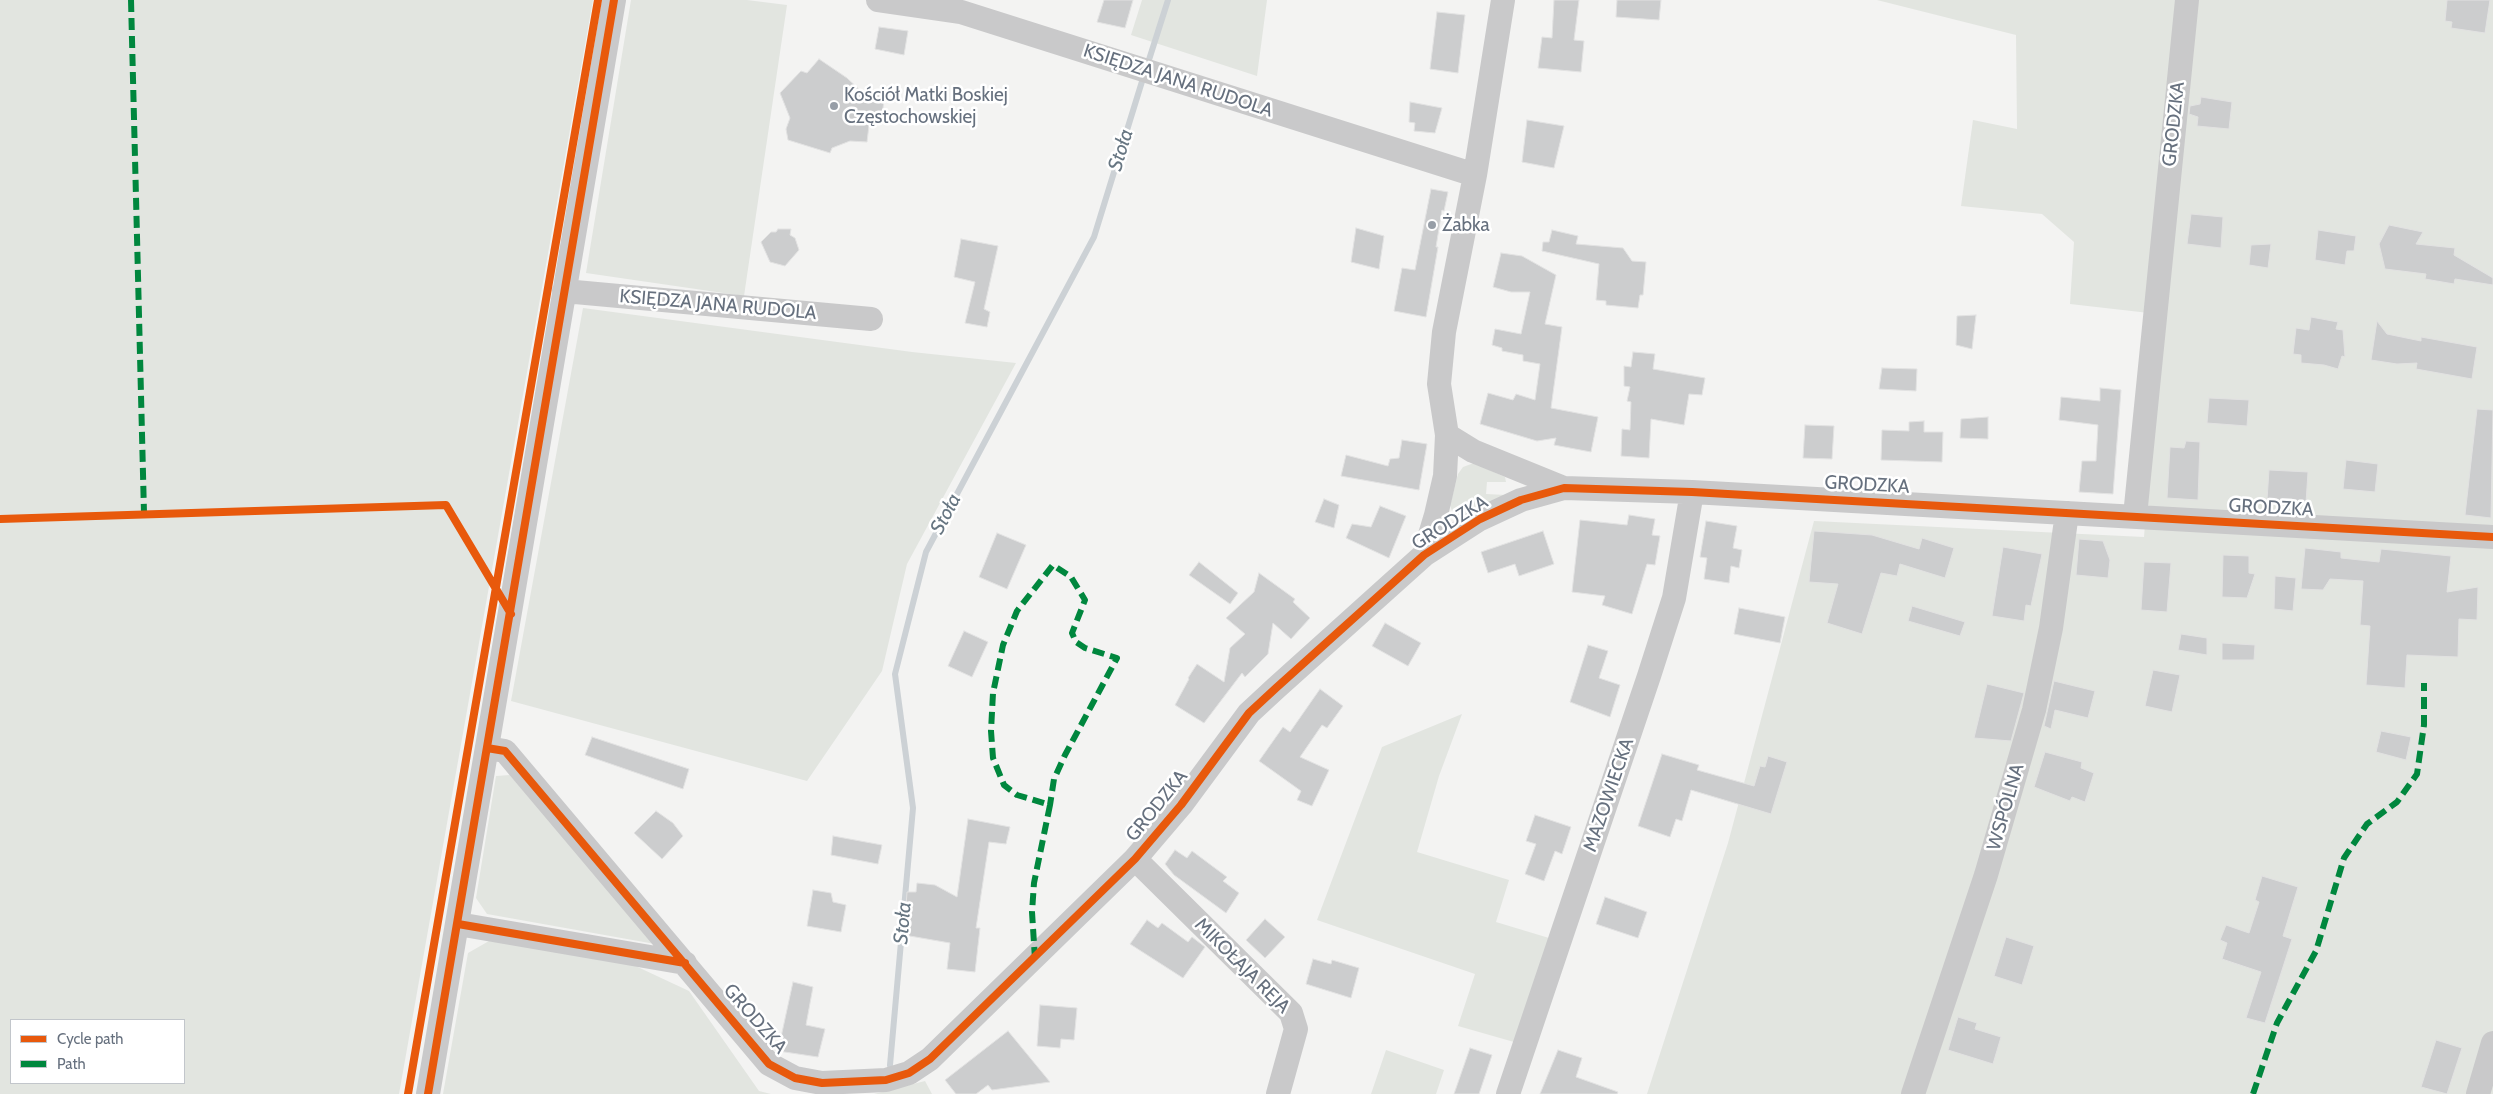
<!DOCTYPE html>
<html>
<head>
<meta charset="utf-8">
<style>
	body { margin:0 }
	#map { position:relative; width:2493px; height:1094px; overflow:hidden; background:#f3f3f2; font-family:Cabin,sans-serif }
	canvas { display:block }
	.legend { position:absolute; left:10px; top:1019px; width:175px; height:65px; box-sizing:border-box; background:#fff; border:1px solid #c2c6cb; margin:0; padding:6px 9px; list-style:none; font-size:15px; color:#66707e }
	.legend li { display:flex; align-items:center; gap:10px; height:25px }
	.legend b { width:25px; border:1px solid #c2c6cb }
</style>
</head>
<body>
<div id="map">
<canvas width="2493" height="1094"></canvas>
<ul class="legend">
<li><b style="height:6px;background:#e8590c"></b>Cycle path</li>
<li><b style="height:6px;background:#00873e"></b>Path</li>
</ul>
</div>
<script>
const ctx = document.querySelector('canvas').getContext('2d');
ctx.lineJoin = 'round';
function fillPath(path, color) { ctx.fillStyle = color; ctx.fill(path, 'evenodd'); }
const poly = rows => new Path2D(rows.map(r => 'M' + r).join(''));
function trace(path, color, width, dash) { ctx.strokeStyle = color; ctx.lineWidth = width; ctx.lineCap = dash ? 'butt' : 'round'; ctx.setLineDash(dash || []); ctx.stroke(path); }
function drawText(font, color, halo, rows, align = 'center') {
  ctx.font = font + ' Cabin,sans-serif'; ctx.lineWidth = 5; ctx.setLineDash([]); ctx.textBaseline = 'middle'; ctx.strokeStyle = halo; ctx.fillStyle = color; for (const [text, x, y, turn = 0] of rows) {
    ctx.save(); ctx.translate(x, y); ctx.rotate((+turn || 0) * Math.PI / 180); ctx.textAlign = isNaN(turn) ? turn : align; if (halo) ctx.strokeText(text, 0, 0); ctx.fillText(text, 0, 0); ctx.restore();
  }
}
fillPath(poly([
	[0,0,593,0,399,1094,0,1094],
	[11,1020,184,1020,184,1083,11,1083],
	[631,0,747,0,787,5,744,296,586,273],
	[1142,0,1267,0,1257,76,1131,35],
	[1877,0,2493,0,2493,1094,1647,1094,1728,843,1814,521,2144,537,2161,317,2149,313,2070,304,2074,242,2042,214,1961,206,1973,120,2017,129,2016,35],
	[583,308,912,352,1016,363,907,564,882,671,807,781,511,701],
	[1474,463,1505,477,1506,482,1487,482,1486,494,1506,495,1463,518,1452,511,1450,505,1458,474,1463,467],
	[1462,714,1439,776,1417,852,1509,880,1496,922,1549,938,1521,1044,1458,1026,1475,974,1317,920,1382,747],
	[510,775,655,944,487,914,476,898,496,776],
	[489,941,627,962,689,991,759,1091,771,1094,443,1094,468,953],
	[1386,1050,1444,1070,1436,1094,1371,1094],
	[925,1081,932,1094,874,1094]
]), '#e2e5e0');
trace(poly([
	[1147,66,1168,0],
	[890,1065,913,808,895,674,926,552,1094,237,1144,75]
]), '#ccd1d5', 6);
const building = poly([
	[1104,0,1133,0,1125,28,1097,22,1104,0],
	[1554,0,1579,0,1574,40,1584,41,1581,72,1538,68,1542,37,1552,38,1554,0],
	[1617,0,1661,0,1659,20,1616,17,1617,0],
	[2447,0,2490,0,2485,33,2451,28,2452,22,2445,21,2447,0],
	[1437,12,1465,15,1458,73,1430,69,1437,12],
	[879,27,908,31,904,55,875,49,879,27],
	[819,59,847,78,862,92,885,95,881,121,870,117,867,142,850,141,832,148,830,153,788,140,786,129,790,118,780,93,801,71,807,73,819,59],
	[2201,97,2232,102,2229,129,2197,126,2198,117,2189,114,2190,106,2200,104,2201,97],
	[1410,102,1442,108,1435,133,1414,131,1415,123,1409,122,1410,102],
	[1527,120,1564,126,1554,168,1522,162,1527,120],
	[1431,189,1448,192,1444,211,1442,210,1436,247,1438,247,1426,317,1394,311,1402,268,1415,270,1431,189],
	[2191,214,2223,217,2221,248,2187,244,2191,214],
	[2389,225,2423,232,2416,244,2455,248,2454,255,2493,278,2493,285,2455,279,2454,284,2425,279,2426,274,2385,269,2379,244,2389,225],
	[1356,228,1384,236,1379,269,1351,262,1356,228],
	[778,229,791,229,790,235,795,238,799,250,785,266,770,262,761,242,771,232,776,232,778,229],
	[1552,230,1578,236,1576,244,1623,248,1632,261,1646,262,1643,295,1640,295,1638,308,1606,305,1606,301,1596,300,1599,264,1542,251,1543,242,1549,242,1552,230],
	[2318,230,2356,236,2354,251,2347,251,2345,265,2315,260,2318,230],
	[961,239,998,246,984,309,990,312,987,327,965,323,975,282,954,277,961,239],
	[2271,244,2268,268,2249,265,2251,245,2271,244],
	[1501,253,1522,256,1556,275,1545,324,1562,327,1551,408,1598,417,1591,452,1554,445,1556,438,1537,441,1480,424,1488,393,1513,400,1516,394,1535,400,1540,364,1523,361,1523,355,1502,351,1502,348,1492,345,1495,329,1521,334,1530,292,1511,292,1493,287,1501,253],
	[1976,315,1972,349,1956,345,1957,316,1976,315],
	[2311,317,2338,322,2336,329,2343,330,2345,357,2342,356,2338,369,2324,365,2301,363,2301,355,2293,354,2296,328,2309,330,2311,317],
	[2377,321,2387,334,2421,341,2421,337,2477,347,2472,379,2416,369,2417,363,2397,364,2371,360,2377,321],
	[1633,352,1655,354,1653,369,1705,378,1702,395,1689,394,1684,425,1651,419,1649,458,1621,456,1622,429,1630,430,1631,402,1627,401,1630,387,1624,386,1624,366,1631,367,1633,352],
	[1882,368,1917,369,1916,391,1879,389,1882,368],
	[2100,388,2121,390,2113,494,2079,492,2082,461,2096,461,2098,425,2059,420,2061,397,2100,401,2100,388],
	[2209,398,2249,400,2247,426,2207,423,2209,398],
	[2477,409,2493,410,2491,518,2465,515,2477,409],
	[1988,417,1988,439,1960,438,1961,419,1988,417],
	[1924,421,1924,432,1943,432,1942,462,1881,460,1882,430,1909,431,1909,422,1924,421],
	[1805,425,1834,426,1832,459,1803,458,1805,425],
	[1402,440,1427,444,1419,490,1341,476,1346,455,1388,466,1390,459,1399,458,1402,440],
	[2186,441,2200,442,2198,500,2167,498,2170,447,2184,448,2186,441],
	[2346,460,2378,464,2375,492,2343,489,2346,460],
	[2269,470,2308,472,2306,503,2289,504,2267,500,2269,470],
	[1324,499,1339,505,1334,528,1315,522,1324,499],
	[1380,506,1406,516,1389,558,1346,538,1352,524,1371,527,1380,506],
	[1629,515,1655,519,1652,535,1660,536,1655,565,1647,564,1632,614,1602,605,1605,596,1572,592,1580,520,1627,525,1629,515],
	[1706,521,1737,526,1733,548,1742,550,1739,568,1731,566,1729,583,1704,579,1707,558,1700,557,1706,521],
	[1543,531,1554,564,1519,576,1515,564,1488,573,1481,552,1543,531],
	[1814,531,1872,535,1919,549,1922,538,1954,548,1945,578,1900,564,1897,576,1881,573,1862,634,1827,623,1838,584,1809,582,1814,531],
	[997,533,1026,545,1007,589,979,577,997,533],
	[2079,539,2103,541,2110,560,2108,578,2076,575,2079,539],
	[2003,547,2042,554,2031,606,2026,605,2024,621,1992,616,2003,547],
	[2305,548,2341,552,2341,558,2379,562,2381,549,2451,556,2447,592,2478,587,2477,620,2459,619,2458,657,2407,655,2405,688,2366,685,2370,626,2360,625,2363,581,2330,579,2323,590,2301,589,2305,548],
	[2223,555,2249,556,2249,573,2255,574,2247,598,2222,597,2223,555],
	[1199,562,1238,593,1230,604,1189,575,1199,562],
	[2144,562,2171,563,2167,612,2141,610,2144,562],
	[1259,573,1295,599,1293,602,1310,618,1291,639,1273,623,1268,654,1245,677,1242,673,1204,723,1175,705,1189,679,1188,678,1197,664,1224,682,1230,648,1245,634,1226,618,1254,592,1259,573],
	[2275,576,2296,578,2293,611,2274,609,2275,576],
	[1912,606,1965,622,1960,636,1908,621,1912,606],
	[1739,608,1785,617,1780,643,1734,634,1739,608],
	[1385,623,1421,643,1408,666,1372,646,1385,623],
	[964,631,988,642,972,677,948,666,964,631],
	[2181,634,2207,638,2207,655,2178,650,2181,634],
	[2222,643,2255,645,2254,660,2222,660,2222,643],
	[1588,645,1608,651,1599,678,1620,685,1610,717,1570,702,1588,645],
	[2153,670,2180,675,2172,712,2145,706,2153,670],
	[2054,681,2095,691,2088,718,2055,710,2051,729,2044,726,2054,681],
	[1987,684,2024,693,2011,741,1974,738,1987,684],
	[1320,689,1343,706,1327,728,1322,725,1300,757,1329,770,1312,806,1297,800,1301,791,1259,761,1283,727,1290,732,1320,689],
	[2381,731,2411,737,2406,760,2376,752,2381,731],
	[592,737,689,769,683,789,585,755,592,737],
	[2045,752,2082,762,2081,768,2094,773,2085,802,2072,797,2070,801,2034,787,2045,752],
	[1662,754,1699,765,1697,770,1754,786,1760,766,1765,767,1768,756,1787,762,1771,814,1691,790,1682,821,1676,819,1670,837,1638,826,1662,754],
	[656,811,673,823,683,836,662,859,634,833,656,811],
	[1535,815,1571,827,1562,854,1555,851,1544,881,1525,874,1536,844,1526,841,1535,815],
	[968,819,1010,827,1006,844,989,842,976,928,980,928,975,972,947,969,950,943,904,935,907,892,916,892,917,883,935,885,957,897,968,819],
	[833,836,882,845,878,864,831,855,833,836],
	[1175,850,1187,858,1192,851,1227,877,1223,881,1239,893,1226,913,1174,875,1165,864,1175,850],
	[2262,876,2298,887,2283,936,2292,939,2265,1023,2246,1018,2261,972,2222,959,2227,943,2220,940,2226,925,2249,933,2259,902,2255,900,2262,876],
	[813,890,831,893,833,902,846,905,841,932,807,926,813,890],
	[1605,897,1647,912,1638,938,1596,924,1605,897],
	[1265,919,1285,937,1265,958,1246,940,1265,919],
	[1147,920,1158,928,1162,923,1188,942,1192,937,1205,947,1183,978,1130,944,1147,920],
	[2006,937,2034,946,2022,985,1994,976,2006,937],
	[1313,959,1331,964,1332,960,1359,968,1351,998,1306,984,1313,959],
	[793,982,813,987,806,1025,825,1029,818,1057,778,1051,793,982],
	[1040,1005,1077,1008,1074,1040,1061,1039,1060,1048,1037,1046,1040,1005],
	[1958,1017,1977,1023,1975,1029,2001,1037,1993,1064,1948,1050,1958,1017],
	[1008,1031,1050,1082,992,1090,988,1085,976,1094,956,1094,945,1080,1008,1031],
	[2436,1040,2462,1048,2447,1094,2421,1087,2436,1040],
	[1470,1048,1492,1055,1479,1094,1454,1094,1470,1048],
	[1558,1050,1582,1058,1576,1077,1618,1092,1617,1094,1540,1094,1558,1050]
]);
fillPath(building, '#cccdce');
trace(building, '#e2e2e2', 1);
trace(poly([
	[878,0,961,12,1475,175],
	[564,291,871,319],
	[1447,435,1473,451,1564,488],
	[2135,516,2187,0],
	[1424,555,1436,515,1445,476,1447,435,1439,384,1444,332,1475,175,1503,0],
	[487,748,505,751,769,1064,795,1078,822,1083,886,1080,909,1073,930,1059,1135,859,1181,805,1249,713,1276,688,1424,555,1480,519,1521,500,1564,488,1692,492,2493,537],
	[1135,859,1291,1013,1296,1029,1278,1094],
	[458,924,685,963],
	[428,1094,614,0],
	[1508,1094,1649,676,1674,598,1692,492],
	[1913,1094,1986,875,2034,710,2051,628,2067,513],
	[2478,1094,2493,1043]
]), '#c9c9ca', 24);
trace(poly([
	[131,0,144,513],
	[1035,959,1032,912,1034,883,1050,805,1017,795,1004,785,993,758,991,731,993,693,1003,645,1017,611,1053,565,1071,577,1085,600,1072,633,1076,642,1085,648,1117,658,1065,755,1054,779,1050,805],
	[2253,1094,2277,1023,2316,951,2344,858,2367,824,2397,802,2417,774,2424,725,2424,683]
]), '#00873e', 6, [12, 6]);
trace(poly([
	[0,519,446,505,511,614],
	[487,748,505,751,769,1064,795,1078,822,1083,886,1080,909,1073,930,1059,1135,859,1181,805,1249,713,1276,688,1424,555,1480,519,1521,500,1564,488,1692,492,2493,537],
	[458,924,685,963],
	[408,1094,598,0],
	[428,1094,614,0]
]), '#e8590c', 8);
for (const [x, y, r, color] of [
	[834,106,5,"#979ea7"],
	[1432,225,5,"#979ea7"]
]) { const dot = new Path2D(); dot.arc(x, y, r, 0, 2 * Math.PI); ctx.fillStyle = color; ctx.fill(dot); trace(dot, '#fff', 2); }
drawText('19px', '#66707e', '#fff', [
	["KSIĘDZA JANA RUDOLA",1178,81,18],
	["GRODZKA",2174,124,-84],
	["KSIĘDZA JANA RUDOLA",718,305,5],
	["GRODZKA",1867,485,3],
	["GRODZKA",2271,508,3],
	["GRODZKA",1450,523,-32],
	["MAZOWIECKA",1609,795,-71],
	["GRODZKA",1157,806,-51],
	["WSPÓLNA",2006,807,-74],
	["MIKOŁAJA REJA",1242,966,45],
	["GRODZKA",755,1019,49]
]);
drawText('19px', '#66707e', '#fff', [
	["Kościół Matki Boskiej",844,95],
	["Częstochowskiej",844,117],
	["Żabka",1442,225]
], 'left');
drawText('italic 20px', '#677682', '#fff', [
	["Stoła",1121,150,-73],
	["Stoła",946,514,-62],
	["Stoła",903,923,-85]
]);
</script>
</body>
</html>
